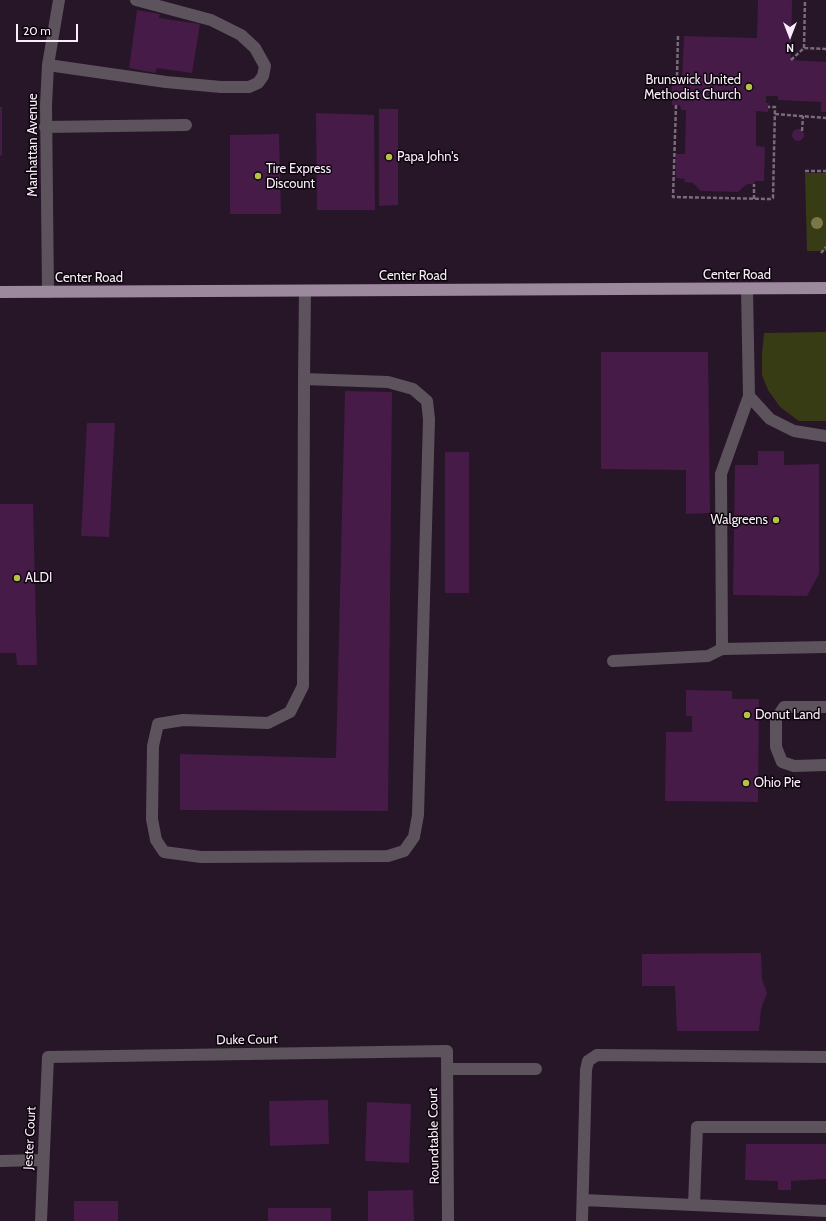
<!DOCTYPE html>
<html>
<head>
<meta charset="utf-8">
<style>
	body { margin:0 }
	#map { position:relative; width:826px; height:1221px; overflow:hidden; background:#271528; font-family:Cabin,sans-serif }
	canvas { display:block }
	.north { position:absolute; left:770px; top:16px; width:40px; height:40px; -webkit-text-stroke:3px #0c050c; paint-order:stroke; rotate:180deg; font-size:11px; font-weight:700; line-height:16px; text-align:center; color:#faedfa }
	.north::after { content:''; display:block; margin:auto; width:14px; height:18px; background:#faedfa; clip-path:polygon(50% 0,100% 100%,50% 72%,0 100%) }
	.scale { position:absolute; left:16px; top:24px; width:62px; height:18px; box-sizing:border-box; border:2px solid #faedfa; border-top:0; padding-left:5px; font-size:12px; line-height:14px; white-space:nowrap; color:#faedfa; -webkit-text-stroke:3px #0c050c; paint-order:stroke }
</style>
</head>
<body>
<div id="map">
<canvas width="826" height="1221"></canvas>
<div class="north">N</div>
<div class="scale">20 m</div>
</div>
<script>
const ctx = document.querySelector('canvas').getContext('2d');
ctx.lineJoin = 'round';
function fillPath(path, color) { ctx.fillStyle = color; ctx.fill(path, 'evenodd'); }
const poly = rows => new Path2D(rows.map(r => 'M' + r).join(''));
function trace(path, color, width, dash) { ctx.strokeStyle = color; ctx.lineWidth = width; ctx.lineCap = dash ? 'butt' : 'round'; ctx.setLineDash(dash || []); ctx.stroke(path); }
function drawText(font, color, halo, rows, align = 'center') {
  ctx.font = font + ' Cabin,sans-serif'; ctx.lineWidth = 3; ctx.setLineDash([]); ctx.textBaseline = 'middle'; ctx.strokeStyle = halo; ctx.fillStyle = color; for (const [text, x, y, turn = 0] of rows) {
    ctx.save(); ctx.translate(x, y); ctx.rotate((+turn || 0) * Math.PI / 180); ctx.textAlign = isNaN(turn) ? turn : align; if (halo) ctx.strokeText(text, 0, 0); ctx.fillText(text, 0, 0); ctx.restore();
  }
}
fillPath(poly([
	[805,173,826,173,826,251,807,251],
	[826,332,826,421,799,421,780,407,768,390,762,375,762,354,764,333]
]), '#383c14');
fillPath(poly([
	[758,0,792,0,791,60,826,62,826,112,821,112,821,102,778,100,778,96,766,96,766,103,769,103,768,112,756,111,756,146,765,147,764,181,755,181,754,184,747,184,738,192,701,191,693,183,684,182,685,179,676,178,676,154,685,154,686,110,681,110,680,105,672,105,672,76,682,77,684,36,757,38],
	[137,10,160,14,159,18,200,24,192,73,157,68,155,73,129,68],
	[0,107,2,107,2,156,0,155],
	[379,109,398,109,398,205,379,206],
	[316,113,374,115,375,210,317,210],
	'792 135a6 6 0 1 1 12 0a6 6 0 1 1-12 0Z',
	[279,134,281,214,230,214,230,135],
	[601,352,708,352,710,513,686,514,686,470,601,469],
	[345,391,392,392,388,811,180,810,180,754,336,758],
	[87,423,115,423,109,537,81,536],
	[758,451,784,451,784,465,819,464,819,574,807,596,733,595,735,465,758,465],
	[445,452,469,452,469,593,445,593],
	[0,504,33,504,37,665,17,665,16,653,0,653],
	[686,690,732,691,732,699,759,699,758,802,665,801,666,732,692,732,692,716,686,716],
	[761,953,762,979,767,993,761,1009,759,1031,677,1031,675,986,642,986,642,954],
	[328,1100,329,1144,270,1146,269,1101],
	[367,1102,411,1104,409,1163,365,1161],
	[746,1144,826,1144,826,1179,791,1181,791,1190,778,1190,778,1181,745,1180],
	[413,1190,414,1221,368,1221,368,1191],
	[74,1201,118,1201,118,1221,74,1221],
	[268,1208,331,1208,331,1221,268,1221]
]), '#461b48');
trace(poly([
	[804,48,805,0],
	[791,60,804,48,826,49],
	[677,76,678,36],
	[676,105,673,197,770,199,773,198,775,107,768,107],
	[775,114,826,118],
	[802,131,803,116],
	[805,171,826,171],
	[754,199,754,184],
	[821,253,826,247]
]), '#7a6a7b', 2.5, [4, 2]);
trace(poly([
	[48,65,166,82,221,87,249,87,258,83,263,76,265,66,255,48,241,35,211,20,136,0],
	[45,127,186,125],
	[747,289,749,396,770,419,794,431,826,436],
	[48,292,46,105,48,65,59,0],
	[304,379,388,382,413,389,427,401,429,419,418,815,414,837,404,851,388,856,201,857,164,852,156,840,152,819,153,746,158,724,183,720,268,723,290,712,303,686,304,379,305,291],
	[722,649,721,474,749,396],
	[613,661,708,656,722,649,826,647],
	[826,707,784,707,776,719,776,747,782,762,794,766,826,765],
	[447,1069,536,1069],
	[0,1161,43,1160],
	[583,1200,826,1211],
	[694,1205,697,1127,826,1127],
	[41,1221,48,1057,447,1051,448,1221],
	[582,1221,586,1070,588,1061,597,1055,826,1057]
]), '#5d535d', 12);
trace(poly([
	[0,292,826,288]
]), '#9d899d', 12);
ctx.fillStyle = '#7a774b';
for (const [x, y] of [
	[817,223]
]) { ctx.beginPath(); ctx.arc(x, y, 6, 0, 2 * Math.PI); ctx.fill(); }
for (const [x, y, r, color] of [
	[749,87,4,"#b6c148"],
	[389,157,4,"#b6c148"],
	[258,176,4,"#b6c148"],
	[776,520,4,"#b6c148"],
	[17,578,4,"#b6c148"],
	[747,715,4,"#b6c148"],
	[746,783,4,"#b6c148"]
]) { const dot = new Path2D(); dot.arc(x, y, r, 0, 2 * Math.PI); ctx.fillStyle = color; ctx.fill(dot); trace(dot, '#0c050c', 1.5); }
drawText('13px', '#faedfa', '#0c050c', [
	["Brunswick United",741,80,"right"],
	["Methodist Church",741,95,"right"],
	["Papa John's",397,157],
	["Tire Express",266,169],
	["Discount",266,184],
	["Walgreens",768,520,"right"],
	["ALDI",25,578],
	["Donut Land",755,715],
	["Ohio Pie",754,783]
], 'left');
drawText('13px', '#faedfa', '#0c050c', [
	["Manhattan Avenue",33,145,-90],
	["Center Road",737,275],
	["Center Road",413,276],
	["Center Road",89,278],
	["Duke Court",247,1040,-1],
	["Roundtable Court",434,1136,-91],
	["Jester Court",30,1138,-87]
]);
</script>
</body>
</html>
